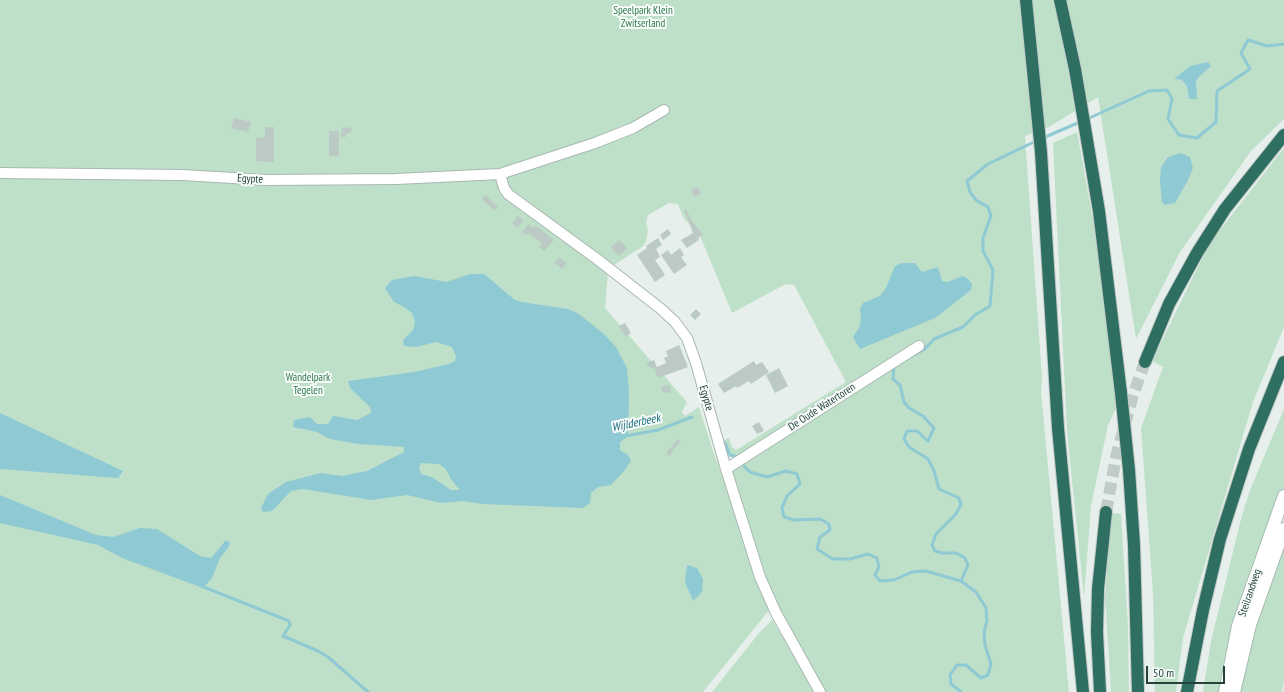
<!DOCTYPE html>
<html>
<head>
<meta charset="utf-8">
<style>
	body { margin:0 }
	#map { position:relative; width:1284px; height:692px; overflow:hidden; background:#e6efeb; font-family:"PT Sans Narrow",sans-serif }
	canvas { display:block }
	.scale { position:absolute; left:1146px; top:666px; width:79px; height:18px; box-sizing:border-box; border:2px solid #24423a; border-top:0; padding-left:5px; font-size:12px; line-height:14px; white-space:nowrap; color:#24423a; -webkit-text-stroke:3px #f7fbf9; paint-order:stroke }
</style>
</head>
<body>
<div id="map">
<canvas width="1284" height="692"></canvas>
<div class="scale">50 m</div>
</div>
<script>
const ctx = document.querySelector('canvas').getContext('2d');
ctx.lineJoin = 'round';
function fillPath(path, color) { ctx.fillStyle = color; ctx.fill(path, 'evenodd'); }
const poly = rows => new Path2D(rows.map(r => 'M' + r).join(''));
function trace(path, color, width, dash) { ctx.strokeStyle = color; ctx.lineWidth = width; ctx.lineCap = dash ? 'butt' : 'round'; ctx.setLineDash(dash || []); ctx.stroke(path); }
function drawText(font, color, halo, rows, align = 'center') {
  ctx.font = font + ' "PT Sans Narrow",sans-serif'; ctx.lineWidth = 4; ctx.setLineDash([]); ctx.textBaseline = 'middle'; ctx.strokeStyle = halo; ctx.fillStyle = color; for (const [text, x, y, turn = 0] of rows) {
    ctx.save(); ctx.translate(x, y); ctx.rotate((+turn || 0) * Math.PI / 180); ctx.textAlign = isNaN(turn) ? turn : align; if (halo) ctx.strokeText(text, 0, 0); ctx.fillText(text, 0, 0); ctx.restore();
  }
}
fillPath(poly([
	[0,0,1284,0,1284,119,1251,151,1180,252,1136,339,1098,97,1049,127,1025,136,1042,378,1041,391,1069,692,825,692,786,623,770,589,729,463,734,458,726,453,722,441,729,438,732,447,736,450,846,382,794,285,786,284,732,313,698,231,684,219,678,204,669,203,648,215,646,223,648,230,646,242,642,247,614,265,609,262,605,308,687,402,682,412,685,416,699,407,713,451,770,609,703,692,0,692],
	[1211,66,1200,76,1189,98,1187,87,1182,80,1174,79],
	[1077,132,1094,225,1117,406,1108,425,1091,506,1084,597,1067,431,1053,143],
	[1284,148,1284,327,1253,402,1183,638,1176,692,1155,692,1153,594,1141,428,1163,367,1152,361,1209,244],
	[1284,409,1284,492,1222,692,1203,692,1211,641,1241,519,1250,490],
	[1111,513,1121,514,1128,625,1129,692,1111,692,1105,596],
	[1284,535,1284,681,1282,692,1239,692,1252,634],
	[772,620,816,692,712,692,759,633]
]), '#bfe0c8');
fillPath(poly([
	[1208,62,1211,66,1200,76,1196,82,1197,99,1189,99,1187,87,1182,80,1174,79,1190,66],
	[1181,153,1190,157,1193,168,1188,180,1175,203,1165,205,1162,202,1160,181,1161,167,1168,157],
	[902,263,915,263,922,272,938,267,942,281,947,282,963,276,968,279,972,284,971,290,935,318,860,349,853,337,860,326,861,318,860,309,863,303,880,296,886,288,895,266],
	[470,274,484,274,515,300,522,302,568,309,579,314,604,334,616,347,627,368,629,392,628,436,620,442,620,450,628,455,631,461,624,471,611,485,598,487,591,493,590,503,583,508,483,504,463,501,442,503,407,495,371,500,303,489,291,491,272,511,263,512,261,508,268,494,286,482,321,473,342,476,367,471,404,452,404,447,358,444,330,439,317,432,293,427,294,420,310,417,317,424,328,424,333,416,357,420,371,413,370,407,350,388,348,381,414,372,449,364,455,361,456,356,452,347,436,342,416,347,404,346,403,340,413,330,415,322,412,313,404,307,394,302,385,288,392,280,414,276,447,282],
	[421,463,439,464,445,468,451,479,460,490,451,490,432,477,421,474,419,467],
	[0,413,123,471,118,478,0,469],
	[0,495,96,535,113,537,140,528,157,529,200,556,211,558,226,540,230,543,228,548,220,558,212,578,203,588,122,558,98,545,0,523],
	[687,565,697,568,703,579,702,592,693,601,685,582]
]), '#8ec9d4');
trace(poly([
	[1087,119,1149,91,1167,90,1172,99,1168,119,1179,135,1197,138,1216,122,1217,91,1250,69,1241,53,1248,40,1267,46,1284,44],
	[1043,138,1080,122],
	[912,356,925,349,934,339,963,327,975,315,990,306,993,270,983,251,983,238,991,216,988,207,976,200,970,192,967,181,988,164,1036,141],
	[894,367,893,379,900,385,904,402,909,408,923,416,934,428,928,441,917,431,907,431,904,439,909,447,928,459,934,471,939,489,959,498,961,505,955,515,936,534,932,545,935,551,942,553,956,553,965,558,968,565,961,581],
	[625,436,658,430,692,417],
	[725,443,730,455,738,457],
	[744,466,750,472,767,477,786,471,797,474,800,484,787,496,782,508,784,517,794,520,820,519,829,524,830,530,820,537,817,549,833,559,850,559,868,554,877,558,879,567,875,575,880,581,894,580,912,572,926,571,961,581,976,592,986,608,987,621,984,632,985,645,991,664,988,675,981,678,966,665,957,665,950,675,951,684,961,692],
	[201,586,289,621,290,625,283,636,318,651,328,657,368,692]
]), '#8ec9d4', 3);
fillPath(poly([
	[234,118,251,122,248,132,231,128],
	[265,127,274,127,274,162,256,161,256,138,265,137],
	[342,127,352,128,351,133,347,133,346,137,341,137],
	[329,131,339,131,339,156,329,156],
	[698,187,701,193,695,197,691,190],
	[485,195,498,207,495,211,482,199],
	[686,209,692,221,703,235,698,238,699,240,687,248,681,240,693,233,684,210],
	[518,216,523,220,518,228,512,223],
	[528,224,533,228,535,225,554,240,544,251,539,247,542,243,529,233,527,235,522,232],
	[668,229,671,234,663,240,660,235],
	[658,238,662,245,656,249,660,257,655,260,665,275,655,282,637,255,647,248,646,246],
	[619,240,627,248,619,256,611,247],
	[680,248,684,255,681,257,687,265,674,274,661,255,668,250,671,255],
	[559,257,567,263,562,269,554,263],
	[696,309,701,314,695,320,690,315],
	[625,323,631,333,626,337,619,326],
	[679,345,688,367,658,378,654,368,652,369,646,363,654,360,657,367,666,363,664,358,668,356,666,351],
	[754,361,756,365,762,362,769,372,751,384,749,381,737,388,736,386,724,393,718,384],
	[779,368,788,386,775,393,766,375],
	[666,385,670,386,671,393,663,392,661,388],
	[759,422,764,431,757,434,752,426],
	[678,439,681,441,669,456,666,453]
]), '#bbcac4');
trace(poly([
	[1106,512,1116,457,1133,395,1145,362]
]), '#bfccc8', 12, [12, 6]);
const street = poly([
	[0,173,182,175,267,180,396,179,500,174,595,143,633,128,664,110],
	[500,174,504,188,508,194,597,259,661,309,675,322,687,338,696,363,726,469,760,577,776,613,820,692],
	[726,469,919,346]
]);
const secondary = poly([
	[1225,692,1238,626,1284,496],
	[1234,692,1250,625,1284,529]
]);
const highway = poly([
	[1026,0,1041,152,1058,428,1083,692],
	[1060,0,1075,69,1099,211,1121,393],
	[1145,362,1169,304,1197,253,1225,209,1284,135],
	[1129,470,1134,545,1138,692],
	[1100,692,1097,632,1098,589,1106,512],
	[1187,692,1203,610,1220,539,1249,449,1284,362]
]);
trace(street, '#a8b8b2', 12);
trace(secondary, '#a4bbb3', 14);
trace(highway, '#c2cac8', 14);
trace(street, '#fff', 10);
trace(secondary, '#fff', 12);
trace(highway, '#2f6f62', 12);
const highwayBridge = poly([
	[1121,393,1129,470]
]);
trace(highwayBridge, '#c2cac8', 14, []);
trace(highwayBridge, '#2f6f62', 12);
drawText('11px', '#2d7a4b', '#f7fbf9', [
	["Speelpark Klein",643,11],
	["Zwitserland",643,24],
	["Wandelpark",308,378],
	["Tegelen",308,391]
]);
drawText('11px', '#24423a', '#f7fbf9', [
	["Egypte",250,179,3],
	["Egypte",706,398,74],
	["De Oude Watertoren",822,407,-33],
	["Steilrandweg",1250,593,-71]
]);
drawText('italic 12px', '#1c6f80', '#f7fbf9', [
	["Wijlderbeek",636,423,-12]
]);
</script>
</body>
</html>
